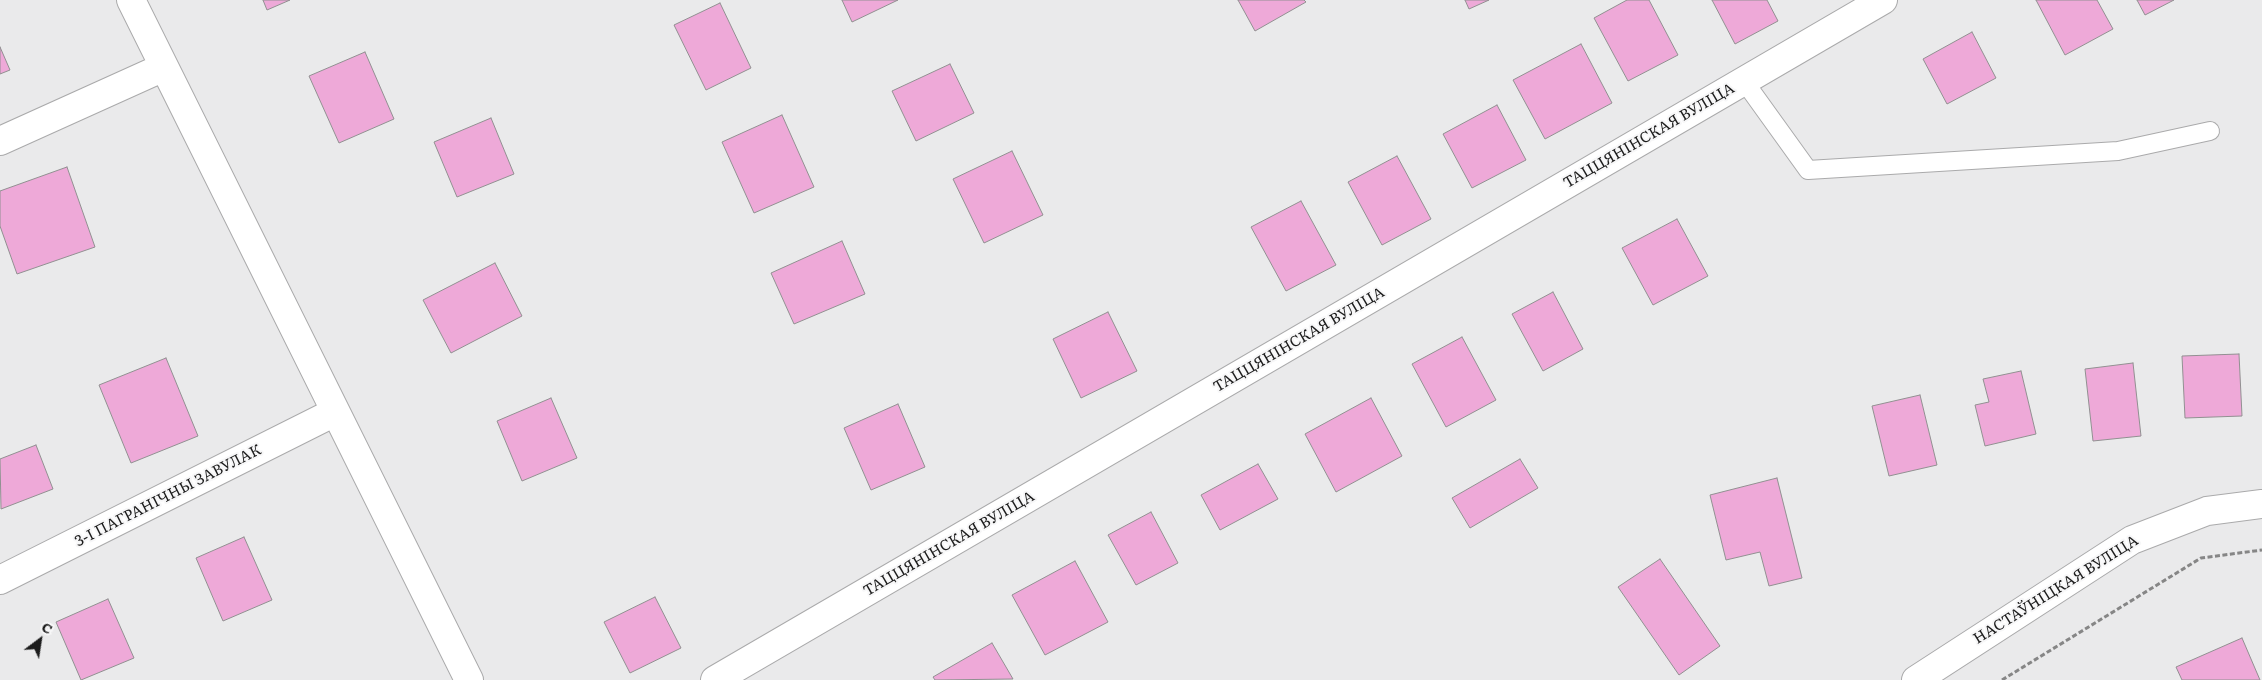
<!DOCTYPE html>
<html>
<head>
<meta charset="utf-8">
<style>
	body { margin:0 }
	#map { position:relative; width:2262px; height:680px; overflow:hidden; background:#eaeaeb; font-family:Literata,serif }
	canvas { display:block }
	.north { position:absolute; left:15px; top:615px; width:50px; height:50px; -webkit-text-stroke:4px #f7f7f8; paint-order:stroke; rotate:31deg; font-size:14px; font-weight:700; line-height:20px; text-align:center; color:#1c1c1c }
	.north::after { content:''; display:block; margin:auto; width:18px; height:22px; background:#1c1c1c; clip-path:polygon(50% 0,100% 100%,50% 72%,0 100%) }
</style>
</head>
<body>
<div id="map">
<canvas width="2262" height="680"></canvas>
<div class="north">С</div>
</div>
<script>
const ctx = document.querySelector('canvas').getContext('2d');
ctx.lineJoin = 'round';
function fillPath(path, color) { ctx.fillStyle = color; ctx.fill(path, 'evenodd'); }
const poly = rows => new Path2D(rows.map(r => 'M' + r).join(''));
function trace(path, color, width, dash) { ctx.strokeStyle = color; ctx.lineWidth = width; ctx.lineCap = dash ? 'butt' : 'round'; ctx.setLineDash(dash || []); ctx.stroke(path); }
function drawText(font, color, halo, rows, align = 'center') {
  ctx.font = font + ' Literata,serif'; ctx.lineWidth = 4; ctx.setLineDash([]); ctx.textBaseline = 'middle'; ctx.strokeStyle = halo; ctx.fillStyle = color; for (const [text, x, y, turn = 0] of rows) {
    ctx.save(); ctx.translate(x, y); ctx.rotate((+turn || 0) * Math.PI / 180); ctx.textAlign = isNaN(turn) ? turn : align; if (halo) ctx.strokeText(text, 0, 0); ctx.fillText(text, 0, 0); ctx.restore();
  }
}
const building = poly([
	[263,0,290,0,267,10,263,0],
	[842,0,898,0,852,22,842,0],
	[1238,0,1304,0,1306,2,1255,31,1238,0],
	[1465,0,1489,0,1469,9,1465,0],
	[1627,0,1649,0,1678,55,1628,81,1594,18,1627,0],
	[1712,0,1767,0,1778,21,1735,44,1712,0],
	[2036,0,2097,0,2113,29,2065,55,2036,0],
	[2137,0,2174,0,2145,15,2137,0],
	[720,3,751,68,706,90,674,25,720,3],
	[1972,32,1996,78,1947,104,1923,59,1972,32],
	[1581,44,1612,103,1545,139,1513,80,1581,44],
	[0,47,10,70,0,74,0,47],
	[365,52,394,119,339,143,309,76,365,52],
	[950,64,974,113,916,141,892,91,950,64],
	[1497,105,1526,160,1472,188,1443,134,1497,105],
	[782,115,814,187,754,213,722,142,782,115],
	[491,118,514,174,457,197,434,142,491,118],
	[1012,151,1043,215,984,243,953,179,1012,151],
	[1397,156,1431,219,1382,245,1348,182,1397,156],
	[67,167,95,247,17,274,0,226,0,191,67,167],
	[1301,201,1336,265,1286,291,1251,227,1301,201],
	[1677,219,1708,276,1653,305,1622,248,1677,219],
	[842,241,865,294,794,324,771,273,842,241],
	[495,263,522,316,451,353,423,300,495,263],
	[1553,292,1583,349,1543,371,1512,314,1553,292],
	[1108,312,1137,371,1081,398,1053,339,1108,312],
	[1462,337,1496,400,1446,427,1412,364,1462,337],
	[2239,354,2242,416,2185,418,2182,356,2239,354],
	[166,358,198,436,131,463,99,385,166,358],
	[2133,363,2141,436,2093,441,2085,369,2133,363],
	[2021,371,2036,434,1985,446,1975,405,1989,402,1983,379,2021,371],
	[1920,395,1937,465,1889,476,1872,406,1920,395],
	[551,398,577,458,522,481,497,421,551,398],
	[1371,398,1402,456,1336,492,1305,434,1371,398],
	[898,404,925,467,871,490,844,428,898,404],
	[36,445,53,489,1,509,0,459,36,445],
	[1520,459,1538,488,1470,528,1452,498,1520,459],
	[1258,464,1278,499,1220,530,1201,495,1258,464],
	[1777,478,1802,578,1769,586,1760,552,1726,560,1710,495,1777,478],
	[1151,512,1178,563,1136,585,1108,535,1151,512],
	[244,537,272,600,223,621,196,558,244,537],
	[1660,559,1720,646,1679,675,1618,587,1660,559],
	[1075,561,1108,622,1045,655,1012,595,1075,561],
	[655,597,681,648,630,673,604,622,655,597],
	[108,599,134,658,81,680,56,622,108,599],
	[2242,638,2260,680,2182,680,2176,667,2242,638],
	[992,643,1013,679,935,680,933,677,992,643]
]);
fillPath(building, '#eea9d8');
trace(building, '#919091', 1);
const lane = poly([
	[1744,81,1808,170,2118,151,2210,131]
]);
const street = poly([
	[131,0,469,680],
	[0,141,164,67],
	[0,580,335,412],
	[715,680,1883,0]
]);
const secondary = poly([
	[1916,680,2132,540,2207,511,2262,504]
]);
trace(lane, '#aaaaab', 20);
trace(street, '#aaaaab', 30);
trace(secondary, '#aaaaab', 30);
trace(poly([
	[2002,680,2201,558,2262,550]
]), '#868686', 3, [5, 2.5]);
trace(lane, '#fff', 18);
trace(street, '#fff', 28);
trace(secondary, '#fff', 28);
drawText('15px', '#1c1c1c', '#f7f7f8', [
	["ТАЦЦЯНІНСКАЯ ВУЛІЦА",1649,136,-30],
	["ТАЦЦЯНІНСКАЯ ВУЛІЦА",1299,340,-30],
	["3-І ПАГРАНІЧНЫ ЗАВУЛАК",168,496,-27],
	["ТАЦЦЯНІНСКАЯ ВУЛІЦА",949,544,-30],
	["НАСТАЎНІЦКАЯ ВУЛІЦА",2056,590,-32]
]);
</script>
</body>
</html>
